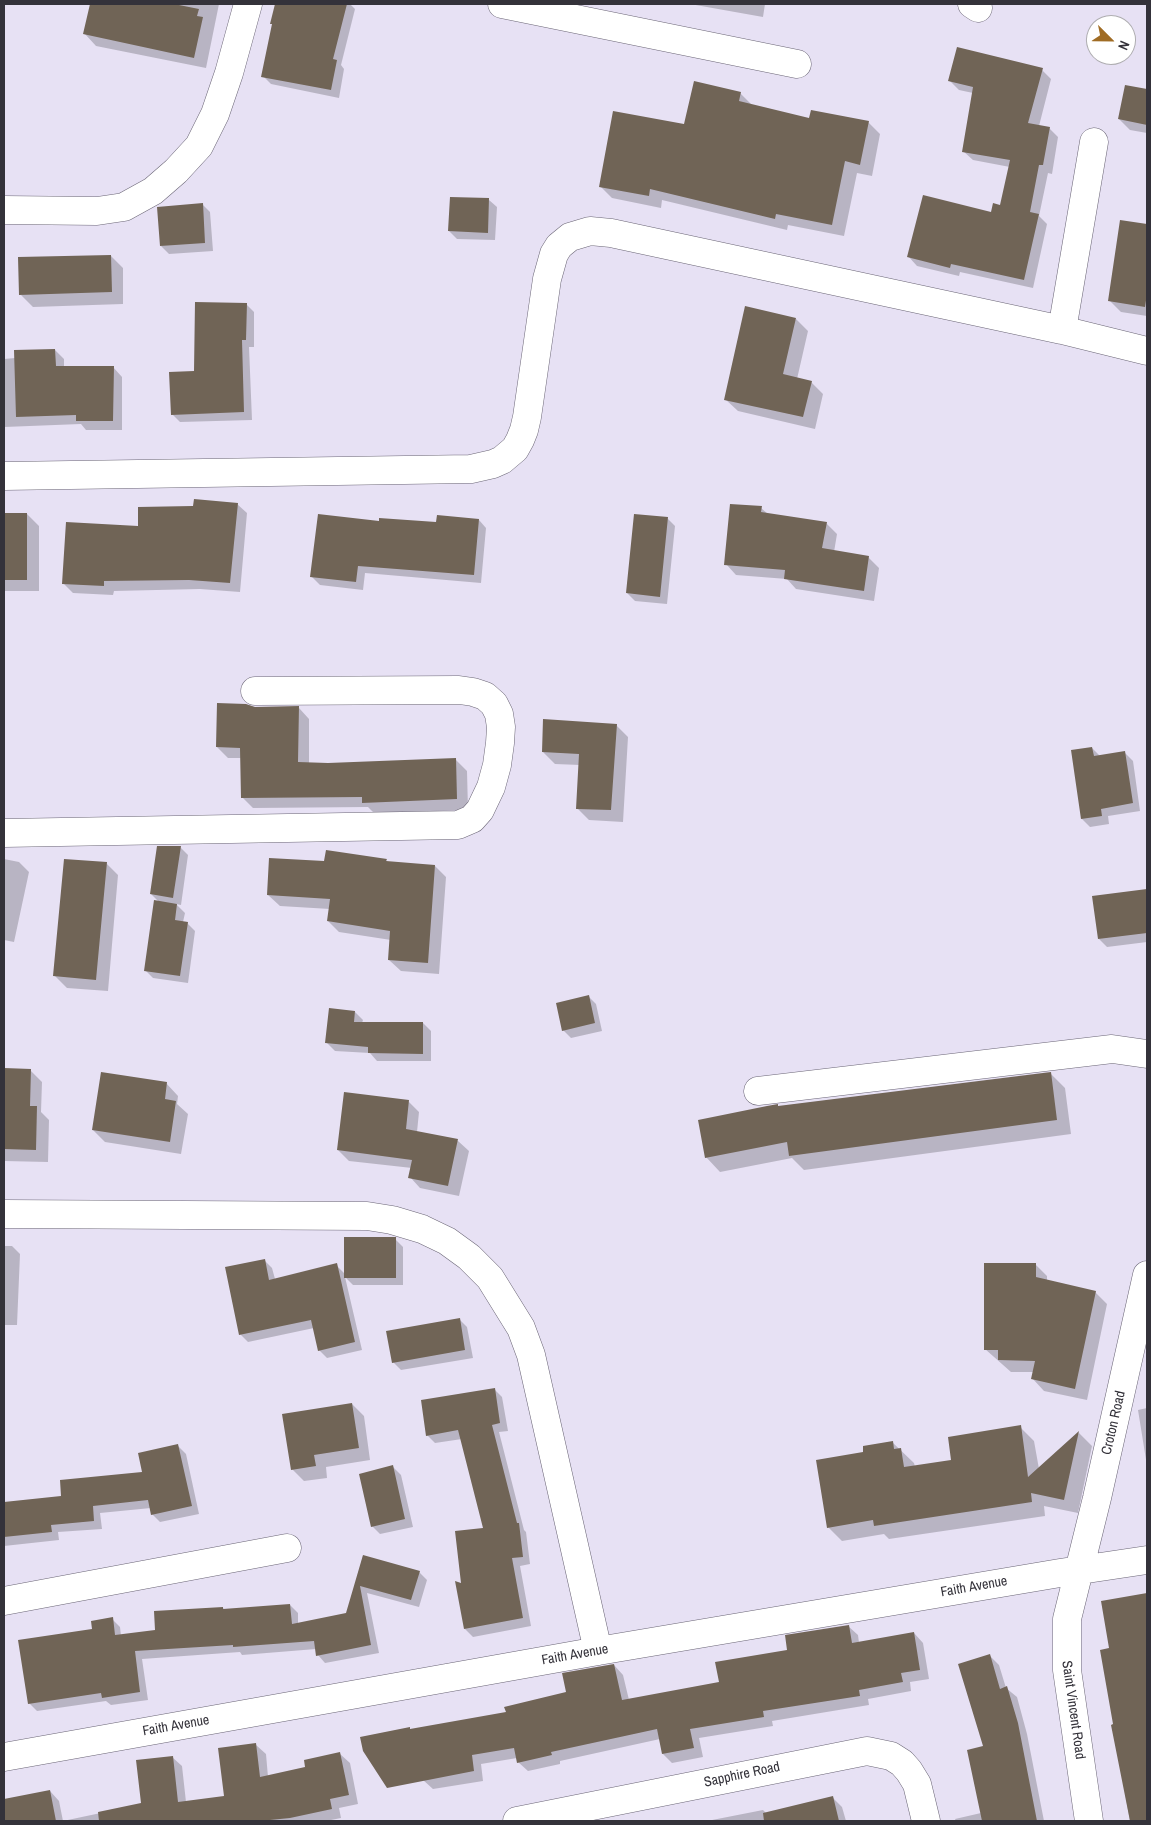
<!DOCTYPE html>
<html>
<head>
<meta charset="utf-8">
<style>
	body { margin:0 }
	#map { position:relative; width:1151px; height:1825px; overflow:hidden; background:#e7e1f4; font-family:"Archivo Narrow",sans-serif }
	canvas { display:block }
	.frame { position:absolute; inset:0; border:5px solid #34323a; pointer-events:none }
	.north { position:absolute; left:1086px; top:15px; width:50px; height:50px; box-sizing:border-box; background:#fff; border:1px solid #aeadb0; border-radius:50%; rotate:113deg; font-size:14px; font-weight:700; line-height:20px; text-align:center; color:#34323a }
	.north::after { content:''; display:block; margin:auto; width:18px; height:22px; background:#a06c24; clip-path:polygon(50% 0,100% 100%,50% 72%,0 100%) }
</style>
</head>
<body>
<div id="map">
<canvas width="1151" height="1825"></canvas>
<div class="frame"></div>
<div class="north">N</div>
</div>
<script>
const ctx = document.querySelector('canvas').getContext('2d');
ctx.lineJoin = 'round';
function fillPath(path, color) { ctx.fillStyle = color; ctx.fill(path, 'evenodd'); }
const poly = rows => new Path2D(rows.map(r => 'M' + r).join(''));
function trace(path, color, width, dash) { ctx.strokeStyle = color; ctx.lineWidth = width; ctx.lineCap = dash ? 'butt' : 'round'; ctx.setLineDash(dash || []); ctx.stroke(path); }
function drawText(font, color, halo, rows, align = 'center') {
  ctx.font = font + ' "Archivo Narrow",sans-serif'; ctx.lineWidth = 5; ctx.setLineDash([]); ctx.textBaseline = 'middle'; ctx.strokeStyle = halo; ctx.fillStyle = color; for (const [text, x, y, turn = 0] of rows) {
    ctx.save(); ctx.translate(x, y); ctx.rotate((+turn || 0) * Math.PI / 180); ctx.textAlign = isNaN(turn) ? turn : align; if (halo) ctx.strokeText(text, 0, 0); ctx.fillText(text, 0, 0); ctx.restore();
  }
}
fillPath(poly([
	[91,4,219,4,206,68,96,46,85,34],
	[276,4,350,4,355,9,341,65,344,69,339,98,271,84,263,76,273,25,271,23],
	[690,4,765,4,763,17],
	[1042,70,1051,79,1039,126,1049,128,1058,137,1052,174,1048,173,1039,216,1047,224,1033,288,960,272,959,276,917,266,908,256,992,214,1001,206,1010,167,973,160,963,151,973,93,959,90,949,80],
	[1126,86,1147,90,1147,133,1130,130,1119,119],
	[740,93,753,106,810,120,868,122,880,134,872,176,857,173,844,236,788,225,787,230,662,200,661,208,612,198,600,186,685,126],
	[489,200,497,207,495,240,457,239,449,231],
	[202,204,210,212,213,251,169,254,161,246],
	[1121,221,1147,225,1147,316,1121,312,1110,301],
	[111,256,123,268,123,304,33,307,21,295],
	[246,304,254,312,254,347,249,347,252,420,180,422,172,414,195,372],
	[796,319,808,331,797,379,811,382,823,394,815,429,738,411,725,399],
	[55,350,64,359,64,367,113,367,122,377,122,430,86,430,81,424,4,427,4,359,15,358],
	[237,504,247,513,240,592,200,589,114,591,113,595,73,593,63,583,139,527,194,507],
	[761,508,768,514,826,523,837,534,834,552,868,557,879,568,874,601,796,589,787,579,736,575,726,564],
	[4,514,27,514,39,526,39,591,4,591],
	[667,518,675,526,667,604,635,601,627,593],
	[479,520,486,528,481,583,365,573,363,590,320,585,312,577,380,522,437,523],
	[255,708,299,708,309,719,309,764,456,760,467,771,468,810,374,813,368,807,253,808,242,797,242,758,228,758,217,747],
	[616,725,628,737,623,822,589,820,577,808,580,765,555,764,543,752],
	[1092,748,1100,756,1125,753,1133,761,1140,811,1108,816,1109,824,1090,827,1082,819],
	[180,847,188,855,181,905,176,904,185,913,183,922,187,923,195,931,188,983,153,978,145,970,159,902,151,894],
	[4,859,19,862,29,872,14,942,4,940],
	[386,860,389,863,435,866,446,877,439,974,401,971,389,960,391,940,339,932,328,921,330,909,280,906,268,895,326,862],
	[106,863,118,875,108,991,67,988,55,976],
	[1144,891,1147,894,1147,942,1107,947,1099,939],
	[588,996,596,1004,602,1031,571,1038,563,1030],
	[355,1012,363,1020,362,1023,423,1023,431,1031,431,1061,377,1061,370,1053,335,1051,327,1043],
	[4,1070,30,1070,42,1082,41,1112,49,1120,48,1162,4,1161],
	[1050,1073,1065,1088,1071,1134,804,1170,792,1158,720,1172,706,1157,779,1107],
	[166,1083,178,1096,177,1104,188,1114,181,1154,105,1142,93,1130],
	[408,1101,419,1112,417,1132,458,1141,469,1151,459,1196,420,1188,410,1177,412,1168,349,1161,338,1150],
	[395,1239,403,1247,403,1285,353,1285,345,1277,362,1350,327,1358,319,1350,314,1328,248,1342,240,1334,264,1260,272,1268,275,1279,336,1265,345,1274],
	[4,1246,12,1246,20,1254,17,1325,4,1325],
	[1035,1264,1047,1276,1047,1281,1095,1292,1107,1304,1087,1400,1044,1391,1032,1378,1034,1372,1011,1372,985,1349],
	[459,1319,467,1327,473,1358,401,1370,393,1362],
	[494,1389,502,1397,508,1431,499,1432,524,1530,526,1532,530,1564,520,1566,531,1626,473,1637,465,1629,463,1585,484,1529,462,1439,435,1443,427,1435],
	[352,1404,364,1416,370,1460,326,1467,327,1478,304,1481,292,1469],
	[1147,1408,1147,1466,1138,1410],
	[1020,1427,1034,1441,1039,1469,1079,1433,1092,1446,1078,1513,1044,1506,1045,1516,889,1539,884,1534,842,1541,828,1527,865,1453,892,1442,914,1463,915,1467,953,1461],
	[178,1446,186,1454,199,1514,160,1522,152,1514,151,1508,100,1513,102,1529,58,1532,59,1540,4,1546,4,1504,62,1497,143,1474],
	[393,1467,401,1475,413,1527,380,1534,372,1526],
	[363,1556,419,1572,427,1580,419,1607,367,1593,379,1653,325,1663,318,1655,316,1649,242,1655,240,1652,142,1659,148,1700,111,1705,106,1701,37,1711,29,1703,94,1630,112,1619,120,1627,121,1636,156,1631,223,1608,225,1610,290,1605,298,1613,298,1624,347,1614],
	[1147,1595,1147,1821,1130,1821,1113,1726,1115,1725,1111,1649,1103,1602],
	[848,1626,858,1635,859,1643,914,1633,923,1643,929,1679,910,1682,911,1691,868,1699,869,1705,772,1721,773,1726,699,1738,703,1757,672,1763,663,1754,660,1739,560,1761,560,1764,528,1771,518,1762,517,1758,481,1764,483,1781,433,1789,423,1780,409,1728,411,1730,507,1713,567,1693,614,1665,623,1675,629,1700,720,1683],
	[990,1656,999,1665,1006,1688,1017,1697,1027,1734,1044,1821,956,1821,955,1819,981,1813],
	[256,1745,266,1754,268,1777,306,1768,340,1754,350,1763,358,1804,339,1808,341,1818,326,1821,4,1821,4,1800,50,1791,59,1801,63,1821,143,1804,172,1757,182,1766,186,1802,225,1797],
	[833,1798,842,1807,846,1821,707,1821,763,1810,766,1813]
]), '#0003');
fillPath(poly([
	[90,4,174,4,199,9,197,16,203,17,194,58,83,34],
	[275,4,347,4,333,59,337,60,331,90,261,77,272,24,270,24],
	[957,47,1043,68,1028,123,1050,127,1043,165,1039,165,1030,212,1039,214,1024,280,951,264,950,268,907,257,923,195,991,212,993,203,1000,205,1010,160,962,152,973,87,948,81],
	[694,81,741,92,739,101,809,118,811,110,869,121,860,165,845,161,832,225,776,214,775,219,650,189,649,196,599,187,613,111,684,124],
	[1125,85,1147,89,1147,125,1118,119],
	[450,197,489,198,488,233,448,231],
	[203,203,205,243,160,246,157,207],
	[1120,220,1147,224,1147,294,1145,307,1108,301],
	[111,255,112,292,19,295,18,257],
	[195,302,247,303,246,340,242,340,244,412,171,415,169,372,194,371],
	[745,306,796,318,783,374,812,381,803,417,724,400],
	[55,349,56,366,114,366,113,421,76,421,76,415,16,417,14,350],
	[194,499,238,503,230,583,189,580,104,581,104,586,62,584,66,522,138,526,138,507,193,506],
	[730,504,762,506,761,512,827,522,822,548,869,556,864,591,784,579,785,570,724,565],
	[4,513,27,513,27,580,4,580],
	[318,514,379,521,379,518,436,522,437,515,479,519,474,575,358,566,356,582,310,577],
	[634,514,668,517,660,597,626,593],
	[217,703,246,704,255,707,299,706,298,762,328,763,456,758,457,799,362,803,362,797,241,798,240,748,216,747],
	[543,719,617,724,611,810,576,809,579,754,542,752],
	[1092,747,1094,756,1125,751,1133,803,1101,809,1102,816,1081,819,1071,750],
	[157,846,181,846,173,898,150,894],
	[326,850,387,859,386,861,435,865,428,963,388,960,390,931,327,921,330,899,267,895,269,858,324,861],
	[64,859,107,862,96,980,53,976],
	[1147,889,1147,933,1098,939,1092,896],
	[154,900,177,904,175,920,188,922,180,976,144,971],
	[589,995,595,1023,562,1031,556,1003],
	[329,1008,355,1011,354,1022,423,1022,423,1054,368,1053,368,1047,325,1043],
	[4,1068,31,1069,30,1106,37,1106,36,1150,4,1149],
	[101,1072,167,1082,165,1099,176,1101,170,1142,92,1130],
	[1051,1072,1057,1120,789,1156,787,1142,705,1158,698,1120,767,1106,778,1104,778,1106],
	[344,1092,409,1100,406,1129,458,1139,448,1186,408,1178,412,1160,337,1150],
	[344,1237,396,1237,396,1278,344,1278],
	[265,1259,269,1280,337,1263,355,1342,318,1351,311,1320,239,1335,225,1267],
	[984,1263,1036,1263,1036,1277,1096,1291,1075,1389,1031,1379,1035,1361,998,1360,998,1350,984,1350],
	[460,1318,465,1350,392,1363,386,1331],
	[495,1388,500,1423,492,1425,517,1523,519,1523,523,1557,512,1558,523,1618,464,1629,455,1581,461,1583,455,1531,483,1528,458,1430,426,1436,421,1400],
	[352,1403,359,1448,314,1455,316,1466,291,1470,282,1414],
	[1021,1425,1028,1477,1079,1431,1064,1500,1031,1493,1032,1502,874,1526,873,1520,827,1528,816,1460,863,1452,863,1446,893,1441,894,1449,901,1448,904,1467,951,1460,948,1437],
	[178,1444,192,1506,151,1515,148,1500,93,1506,94,1521,51,1525,52,1532,4,1537,4,1502,61,1496,60,1480,142,1472,138,1453],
	[393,1465,405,1519,371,1527,359,1474],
	[363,1555,420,1571,411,1600,360,1586,371,1645,316,1656,314,1641,233,1647,233,1645,135,1651,140,1692,102,1698,101,1693,28,1704,18,1640,92,1629,91,1621,113,1617,115,1635,155,1630,154,1611,223,1607,223,1609,290,1604,292,1624,346,1613],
	[1147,1593,1147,1821,1130,1821,1111,1725,1113,1724,1100,1650,1109,1648,1101,1601],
	[849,1625,852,1643,914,1632,920,1670,901,1673,903,1682,859,1690,860,1696,763,1711,764,1717,690,1729,694,1748,662,1754,657,1729,551,1752,552,1755,517,1763,514,1748,472,1755,474,1771,387,1788,363,1751,360,1737,410,1727,410,1729,506,1712,504,1707,566,1692,562,1673,614,1664,622,1700,719,1682,715,1662,787,1650,785,1635],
	[990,1654,1000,1689,1007,1686,1018,1723,1037,1821,982,1821,967,1750,983,1746,958,1664],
	[256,1743,260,1777,305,1767,304,1760,340,1752,349,1795,330,1799,332,1809,290,1818,260,1821,99,1821,98,1812,141,1803,136,1760,173,1756,178,1802,224,1796,218,1748],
	[50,1790,56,1821,4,1821,4,1799],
	[833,1796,839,1821,764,1821,763,1813]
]), '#706456');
const minor = poly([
	[502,4,797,64],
	[972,4,978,8],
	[4,210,97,211,124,207,153,191,176,171,199,146,215,114,229,73,248,4],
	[1062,330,1094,142],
	[4,476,471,469,493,464,502,460,515,449,520,440,524,430,527,417,547,279,554,254,559,246,570,237,590,231,611,233,1062,330,1147,351],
	[4,833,458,825,472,819,480,810,491,787,497,765,500,743,501,727,499,714,494,704,485,696,473,692,459,690,255,691],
	[758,1091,1112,1049,1147,1054],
	[4,1214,367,1216,392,1220,422,1229,447,1241,469,1257,490,1278,521,1328,531,1355,598,1651],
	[4,1601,287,1548],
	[4,1757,598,1651,1060,1573,1147,1560],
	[517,1821,867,1751,891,1756,902,1763,909,1771,917,1784,926,1821],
	[1089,1821,1067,1670,1067,1619,1097,1498,1147,1275]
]);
trace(minor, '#6b6676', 29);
trace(minor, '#fff', 28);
drawText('14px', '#34323a', '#fff', [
	["Croton Road",1114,1423,-77],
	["Faith Avenue",974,1587,-10],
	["Faith Avenue",575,1655,-10],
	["Saint Vincent Road",1073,1710,82],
	["Faith Avenue",176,1726,-10],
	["Sapphire Road",742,1775,-12]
]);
</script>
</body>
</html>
